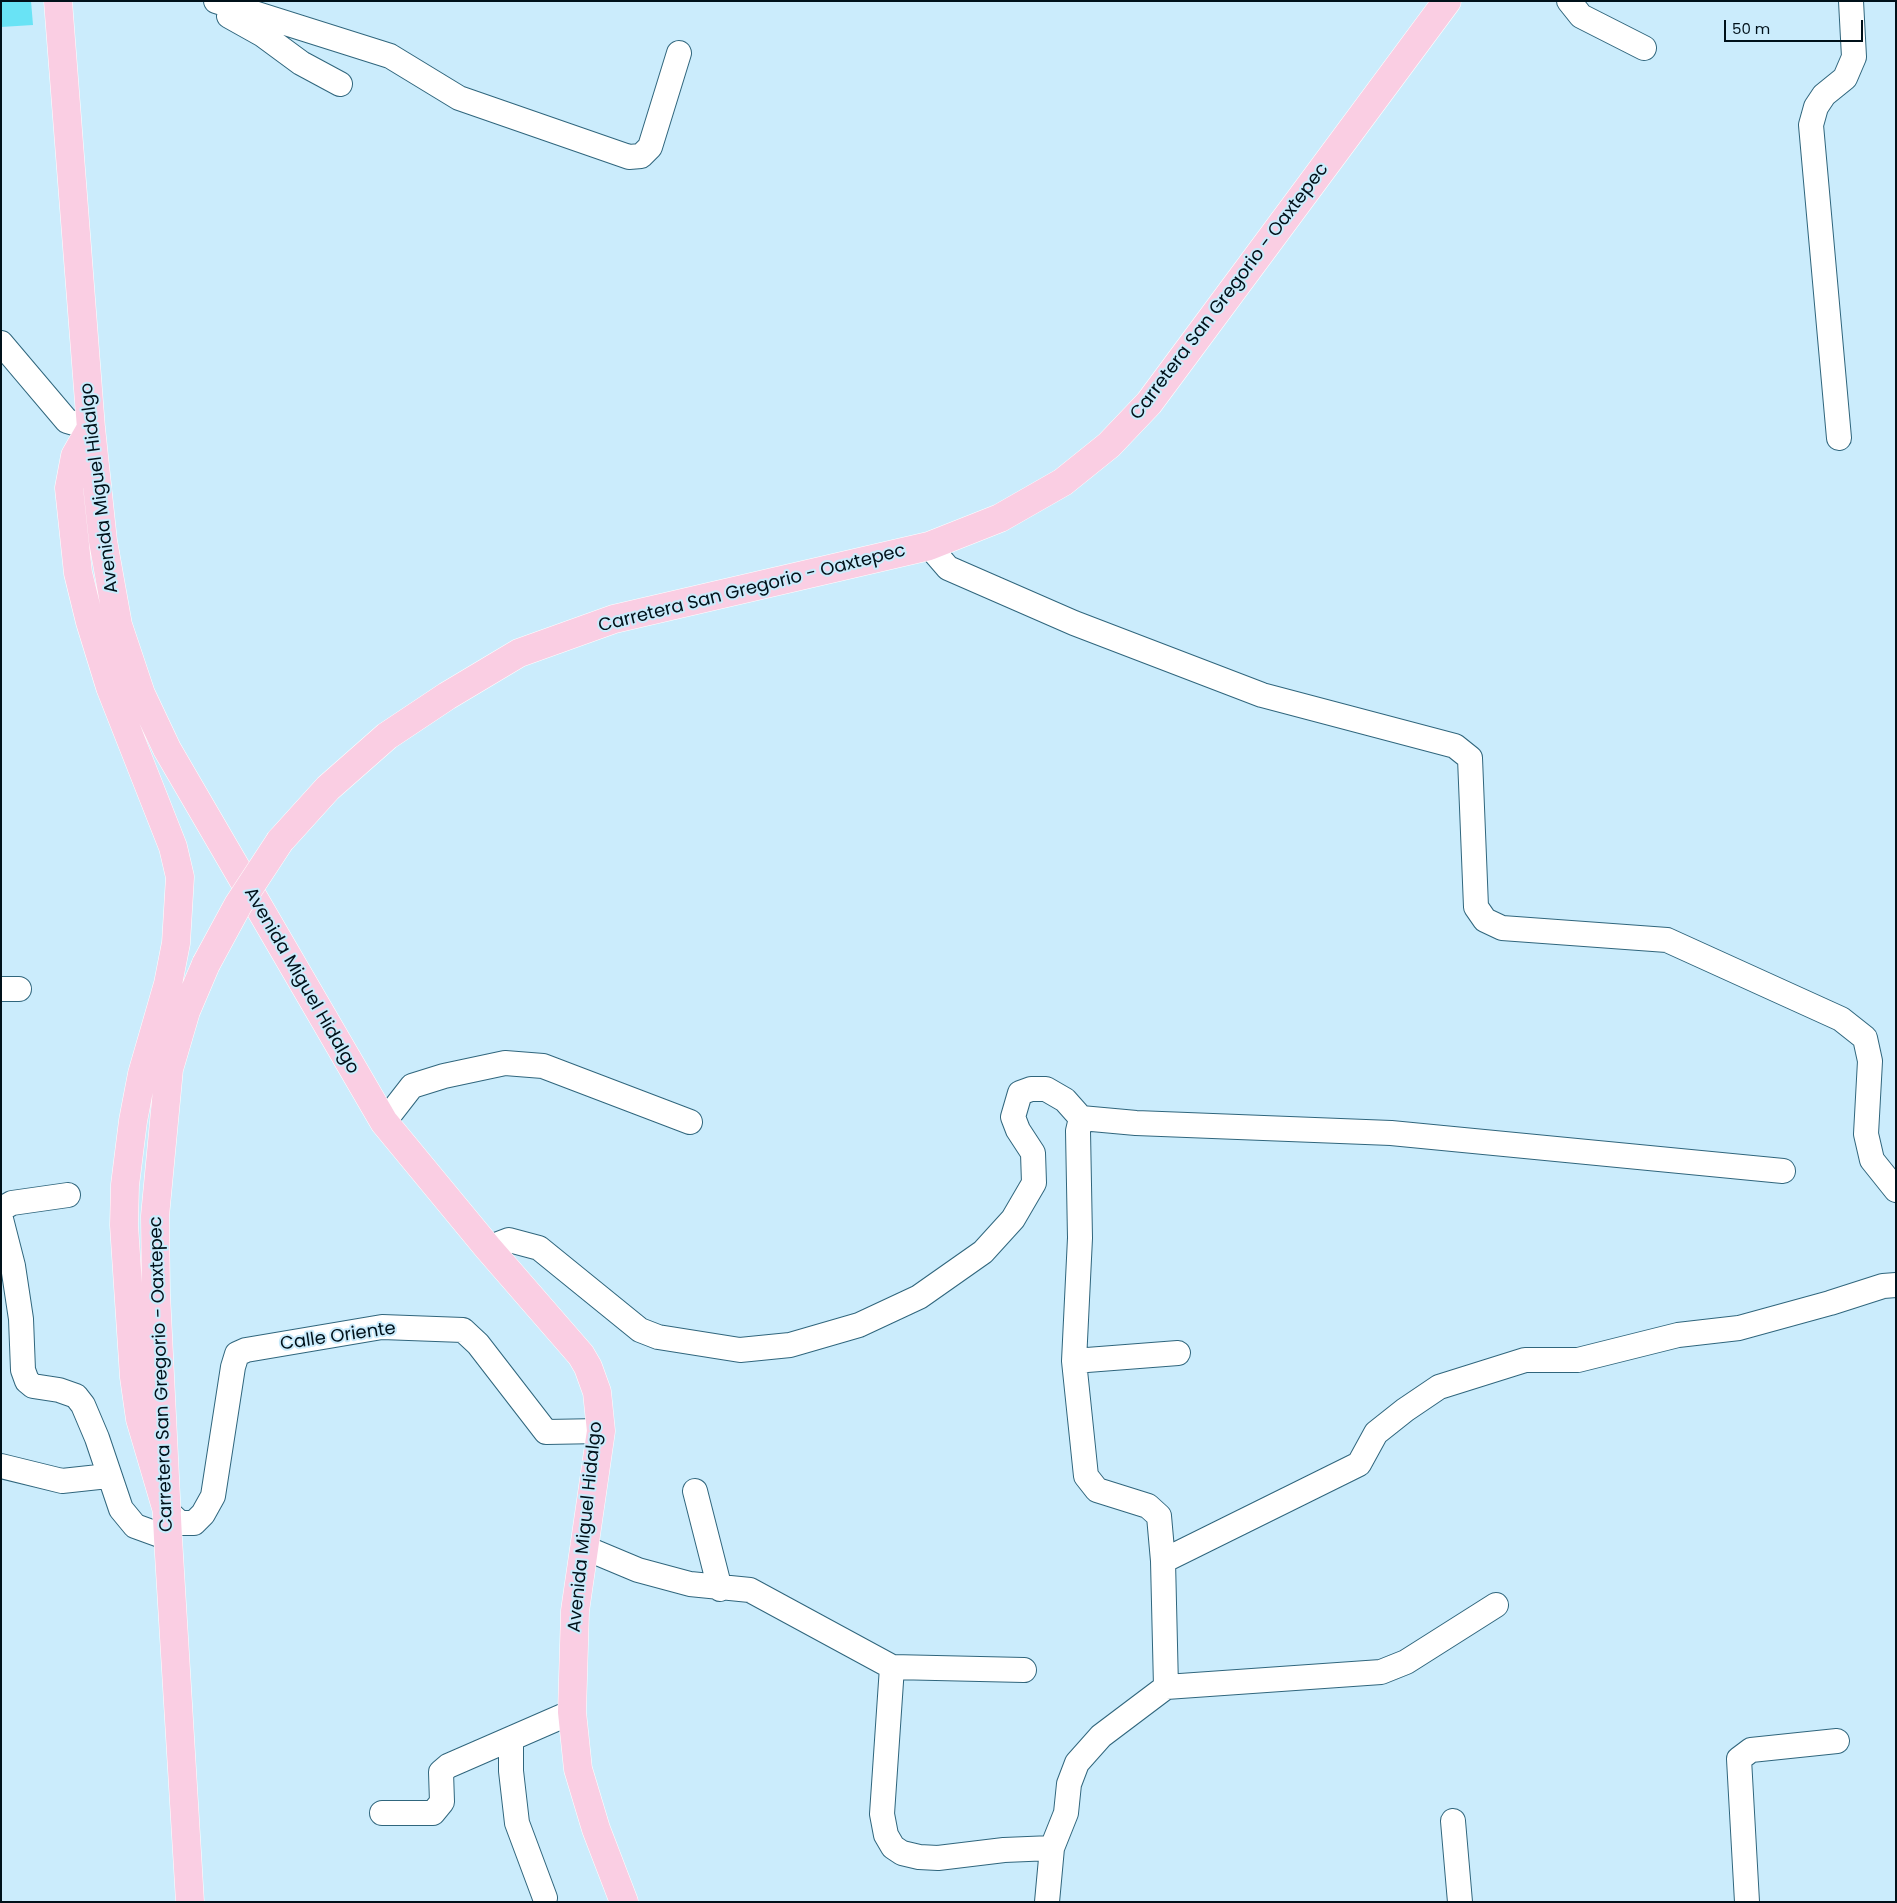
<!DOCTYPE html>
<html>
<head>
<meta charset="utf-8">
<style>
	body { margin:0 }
	#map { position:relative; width:1897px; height:1903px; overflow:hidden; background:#cbecfc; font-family:Poppins,sans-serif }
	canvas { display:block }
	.frame { position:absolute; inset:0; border:2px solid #00111a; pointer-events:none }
	.scale { position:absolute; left:1724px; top:20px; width:139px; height:22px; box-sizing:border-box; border:2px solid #00111a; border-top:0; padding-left:6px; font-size:15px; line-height:18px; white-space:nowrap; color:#00111a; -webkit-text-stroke:4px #cbecfc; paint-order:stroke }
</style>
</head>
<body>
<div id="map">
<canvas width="1897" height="1903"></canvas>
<div class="frame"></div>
<div class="scale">50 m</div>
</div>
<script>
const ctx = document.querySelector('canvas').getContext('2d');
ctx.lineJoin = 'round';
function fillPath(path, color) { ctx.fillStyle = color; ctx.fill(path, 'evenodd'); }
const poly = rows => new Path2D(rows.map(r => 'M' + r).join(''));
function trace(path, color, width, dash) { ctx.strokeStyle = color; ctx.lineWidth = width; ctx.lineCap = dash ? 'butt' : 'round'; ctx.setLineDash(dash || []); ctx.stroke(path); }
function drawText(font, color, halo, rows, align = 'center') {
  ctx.font = font + ' Poppins,sans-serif'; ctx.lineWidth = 4; ctx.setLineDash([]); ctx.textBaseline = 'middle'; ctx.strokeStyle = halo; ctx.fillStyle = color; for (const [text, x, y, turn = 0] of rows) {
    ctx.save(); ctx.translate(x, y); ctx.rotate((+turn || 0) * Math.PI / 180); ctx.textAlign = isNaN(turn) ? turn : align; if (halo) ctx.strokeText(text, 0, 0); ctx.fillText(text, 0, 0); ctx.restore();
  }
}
fillPath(poly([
	[1,1,31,1,33,25,1,27]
]), '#69e3f5');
const minor = poly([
	[216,1,390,56,459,98,629,157,641,156,650,147,679,53],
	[1569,1,1581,16,1644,48],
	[229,16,263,35,301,63,340,84],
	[1,343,67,421,91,428],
	[1839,438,1811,125,1816,107,1824,95,1845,78,1854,57,1851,1],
	[929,546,948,568,1074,623,1262,695,1455,746,1470,758,1476,907,1485,920,1502,928,1667,940,1841,1019,1865,1038,1870,1061,1866,1134,1872,1160,1896,1190],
	[1,989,19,989],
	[1081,1118,1136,1123,1391,1133,1783,1171],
	[384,1122,412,1086,444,1076,505,1063,543,1066,690,1122],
	[1,1209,12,1203,68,1195],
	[1,1219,13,1266,21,1319,23,1370,27,1381,33,1386,59,1390,76,1396,83,1405,97,1438,121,1509,135,1526,168,1538],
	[488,1248,509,1240,539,1248,640,1330,658,1337,740,1350,790,1345,859,1325,919,1297,983,1252,1013,1219,1034,1183,1033,1153,1018,1130,1013,1117,1020,1093,1031,1089,1046,1089,1065,1100,1081,1118,1078,1131,1080,1238,1074,1361,1086,1476,1097,1490,1148,1506,1159,1516,1163,1561,1166,1687,1101,1736,1077,1763,1069,1784,1066,1813,1052,1848,1047,1902],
	[1074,1361,1178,1353],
	[1,1466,62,1481,108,1476],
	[695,1491,720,1589],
	[167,1511,180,1523,194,1523,203,1514,213,1496,233,1367,237,1354,246,1350,382,1327,463,1330,478,1344,546,1432,601,1431],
	[583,1547,638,1570,690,1584,750,1590,892,1667,882,1814,886,1835,893,1847,902,1853,919,1857,938,1858,1004,1850,1052,1848],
	[1163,1561,1359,1464,1376,1433,1405,1410,1439,1387,1525,1360,1578,1360,1678,1335,1739,1328,1830,1303,1883,1286,1896,1285],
	[892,1667,1024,1670],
	[1166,1687,1381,1672,1406,1662,1496,1605],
	[511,1740,511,1771,517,1823,545,1898],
	[382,1813,433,1813,442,1802,441,1772,448,1766,572,1712],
	[1453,1821,1460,1902],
	[1747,1902,1739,1759,1751,1750,1837,1741]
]);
const major = poly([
	[58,1,91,428,103,541,118,625,141,694,167,749,384,1122,488,1248,581,1355,588,1367,597,1392,601,1431,575,1611,572,1712,578,1769,596,1829,624,1902],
	[91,428,75,456,69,488,78,573,90,622,110,687,173,847,180,877,176,943,168,984,142,1074,133,1121,125,1185,124,1225,134,1377,140,1419,167,1511],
	[280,841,328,788,387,736,447,696,519,653,614,619,929,546,1000,518,1063,482,1109,445,1149,403,1447,1],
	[190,1902,168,1538,156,1294,155,1216,169,1069,186,1011,206,964]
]);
trace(minor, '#30667d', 26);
trace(major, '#fff', 29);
trace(minor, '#fff', 24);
trace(major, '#facee3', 28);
const majorBridge = poly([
	[206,964,238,905,280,841]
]);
trace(majorBridge, '#fff', 29, []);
trace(majorBridge, '#facee3', 28);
drawText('18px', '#00111a', '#cbecfc', [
	["Carretera San Gregorio - Oaxtepec",1230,292,-53],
	["Avenida Miguel Hidalgo",100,488,-97],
	["Carretera San Gregorio - Oaxtepec",752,589,-14],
	["Avenida Miguel Hidalgo",301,981,60],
	["Calle Oriente",338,1337,-8],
	["Carretera San Gregorio - Oaxtepec",162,1374,-92],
	["Avenida Miguel Hidalgo",586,1527,-84]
]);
</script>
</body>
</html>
